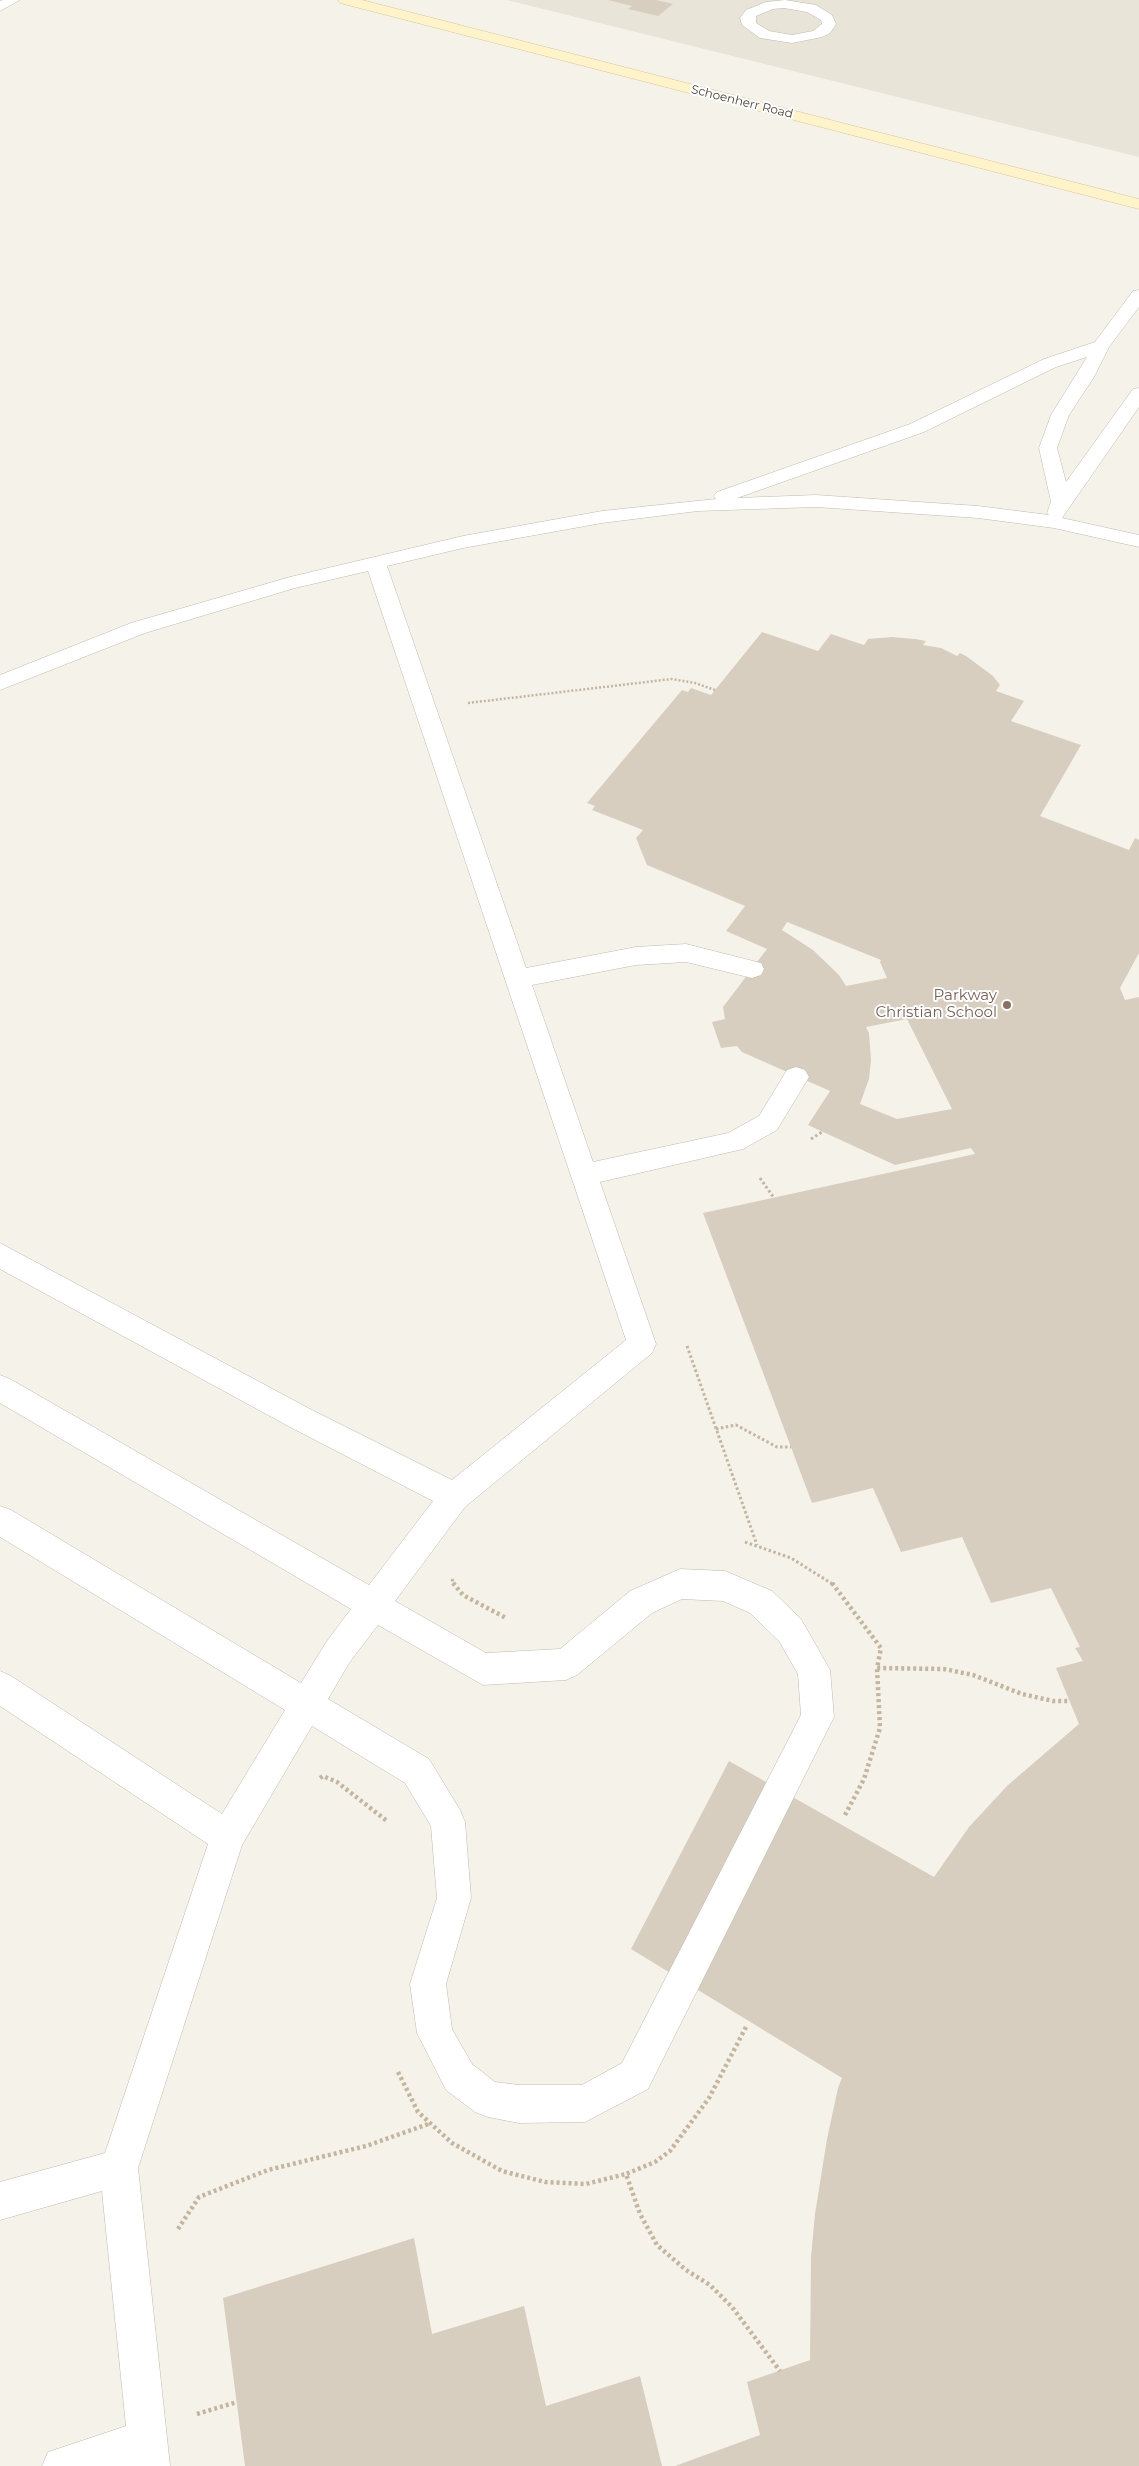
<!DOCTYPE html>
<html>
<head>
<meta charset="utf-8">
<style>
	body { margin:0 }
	canvas { display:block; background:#f5f2ea }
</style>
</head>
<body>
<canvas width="1139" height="2466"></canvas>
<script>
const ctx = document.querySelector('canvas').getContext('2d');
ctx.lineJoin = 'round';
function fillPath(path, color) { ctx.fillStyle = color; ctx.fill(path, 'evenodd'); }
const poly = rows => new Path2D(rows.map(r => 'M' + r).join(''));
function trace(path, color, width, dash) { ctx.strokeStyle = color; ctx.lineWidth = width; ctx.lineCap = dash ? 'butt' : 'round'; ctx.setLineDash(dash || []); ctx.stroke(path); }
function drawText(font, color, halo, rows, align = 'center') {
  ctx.font = font + ' Montserrat,sans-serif'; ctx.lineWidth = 4; ctx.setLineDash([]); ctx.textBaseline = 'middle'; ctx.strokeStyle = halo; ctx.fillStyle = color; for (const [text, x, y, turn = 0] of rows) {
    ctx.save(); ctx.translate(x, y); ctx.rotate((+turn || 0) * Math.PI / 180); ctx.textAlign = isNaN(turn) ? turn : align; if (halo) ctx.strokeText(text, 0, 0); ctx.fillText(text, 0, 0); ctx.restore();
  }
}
fillPath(poly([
	[507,0,1139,0,1139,157]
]), '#e9e4d8');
fillPath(poly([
	[608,0,656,0,673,4,658,16,628,9,632,6],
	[762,632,818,651,831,634,864,645,868,639,892,637,915,639,926,641,923,645,941,648,957,656,960,653,966,656,993,676,1000,685,996,691,1024,701,1011,721,1081,745,1040,816,1129,850,1135,838,1139,840,1139,953,1120,988,1125,1000,1139,997,1139,2466,675,2466,760,2435,747,2382,810,2360,811,2257,815,2214,827,2139,838,2088,842,2078,631,1949,729,1761,934,1877,969,1827,1008,1785,1079,1724,1056,1668,1083,1661,1075,1648,1080,1647,1051,1588,991,1603,962,1537,901,1552,873,1488,812,1503,703,1213,975,1154,971,1148,895,1165,808,1125,830,1091,742,1052,737,1046,721,1048,712,1022,725,1019,723,1007,767,949,726,931,745,906,647,865,636,838,643,830,592,810,595,806,587,803,682,690,688,692,691,688,711,695],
	[787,922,881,960,880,962,887,978,846,986,839,975,813,950,782,930],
	[907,1019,952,1109,897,1119,860,1104,869,1079,871,1060,869,1033,866,1027],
	[414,2238,432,2334,524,2306,546,2406,640,2376,662,2466,245,2466,223,2298]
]), '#d7cebf');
const lane = poly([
	[3,0,20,0,0,11,0,1,3,0],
	[1139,290,1139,307,1109,347,1094,377,1069,415,1057,448,1066,482,1133,389,1139,388,1139,407,1062,518,1139,535,1139,547,1054,528,978,518,816,507,698,511,602,523,463,548,387,566,526,968,636,947,686,944,761,963,764,969,761,975,752,978,686,962,636,965,532,985,593,1162,728,1133,759,1116,787,1070,796,1067,805,1070,809,1077,777,1130,743,1149,600,1182,656,1344,652,1353,465,1507,395,1601,486,1653,560,1649,630,1591,680,1569,725,1571,772,1591,801,1619,830,1670,834,1717,648,2089,585,2122,519,2123,488,2117,475,2112,446,2090,417,2033,410,1984,437,1898,431,1826,405,1783,312,1726,242,1845,138,2168,170,2466,42,2466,48,2452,126,2426,102,2191,0,2220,0,2182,105,2153,208,1844,0,1706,0,1671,11,1676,222,1814,285,1710,0,1537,0,1506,11,1510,301,1683,327,1641,351,1609,0,1403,0,1375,10,1379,369,1585,433,1501,290,1427,0,1269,0,1243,310,1409,452,1480,626,1340,368,571,295,588,145,633,0,690,0,675,131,623,290,577,463,536,602,511,716,499,714,496,717,492,910,424,1044,359,1095,342,1133,291,1139,290],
	[1087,357,1051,415,1039,448,1051,502,1047,513,1049,515,978,506,816,495,737,498,924,432,1056,367,1087,357],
	[682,1599,723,1601,750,1613,779,1641,798,1674,801,1715,622,2063,582,2085,519,2085,495,2082,472,2064,452,2029,446,1984,471,1898,465,1822,460,1810,429,1759,328,1699,349,1663,378,1625,483,1685,566,1680,577,1675,652,1613,682,1599]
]);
const street = poly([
	[785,0,816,5,832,15,836,24,830,33,822,37,792,43,760,38,742,25,740,18,746,10,766,2,785,0],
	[784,8,807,12,821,20,822,24,813,31,792,35,769,31,756,23,756,16,773,9,784,8]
]);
const secondary = poly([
	[338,0,362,0,1139,199,1139,209,340,3,338,0]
]);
trace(lane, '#c1baac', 1);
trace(street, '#c1baac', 1);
trace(secondary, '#d5c799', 1);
trace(poly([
	[468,703,672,679,695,683,715,690]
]), '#c3b69d', 2.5, [2, 2]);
trace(poly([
	[811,1139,822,1132],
	[760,1178,774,1198],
	[687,1346,757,1545],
	[716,1429,736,1425,777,1447,791,1447],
	[745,1542,791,1558,834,1585],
	[452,1579,454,1585]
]), '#c3b69d', 3, [2.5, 2.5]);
trace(poly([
	[453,1583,463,1595,506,1618],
	[832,1583,881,1648,877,1668,944,1669,973,1675,1022,1694,1053,1701,1069,1701],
	[320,1778,323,1776,337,1782,387,1821],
	[845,1815,864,1779,880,1728,877,1668],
	[746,2027,709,2098,670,2151,655,2162,626,2174,640,2214,657,2245,686,2270,710,2285,732,2307,780,2371],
	[398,2072,418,2112,452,2143,502,2171,545,2182,586,2184,626,2174],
	[178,2229,199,2197,268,2170,366,2146,431,2123],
	[197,2414,237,2402]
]), '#c3b69d', 4.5, [3, 3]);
fillPath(lane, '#fff');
fillPath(street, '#fff');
fillPath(secondary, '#fff3ca');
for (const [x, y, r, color] of [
	[1007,1005,5,"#8d6e63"]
]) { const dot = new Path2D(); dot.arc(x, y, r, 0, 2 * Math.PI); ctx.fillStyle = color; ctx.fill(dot); trace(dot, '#fff', 2); }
drawText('12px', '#494338', '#fff', [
	["Schoenherr Road",742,102,14]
]);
drawText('15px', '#785e54', '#fff', [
	["Parkway",997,996],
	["Christian School",997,1013]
], 'right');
</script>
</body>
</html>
